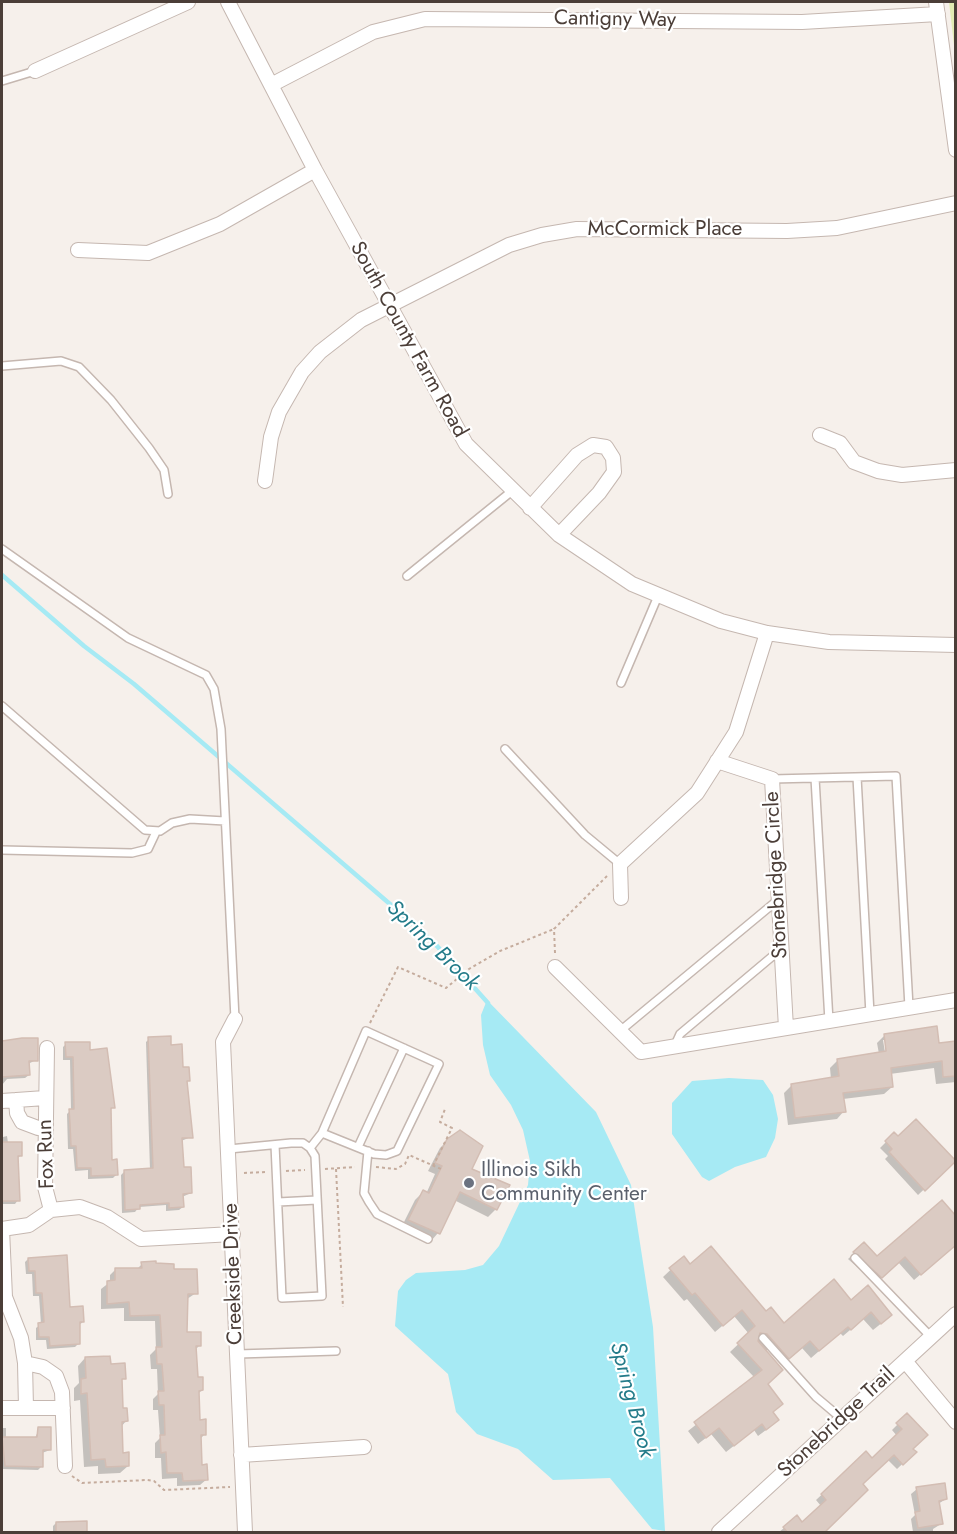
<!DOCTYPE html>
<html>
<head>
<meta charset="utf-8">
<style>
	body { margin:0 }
	#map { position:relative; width:957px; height:1534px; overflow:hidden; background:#f6f0eb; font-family:Jost,sans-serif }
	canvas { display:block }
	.frame { position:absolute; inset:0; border:3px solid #4b3e38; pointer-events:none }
</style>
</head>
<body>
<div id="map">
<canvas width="957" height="1534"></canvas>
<div class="frame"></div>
</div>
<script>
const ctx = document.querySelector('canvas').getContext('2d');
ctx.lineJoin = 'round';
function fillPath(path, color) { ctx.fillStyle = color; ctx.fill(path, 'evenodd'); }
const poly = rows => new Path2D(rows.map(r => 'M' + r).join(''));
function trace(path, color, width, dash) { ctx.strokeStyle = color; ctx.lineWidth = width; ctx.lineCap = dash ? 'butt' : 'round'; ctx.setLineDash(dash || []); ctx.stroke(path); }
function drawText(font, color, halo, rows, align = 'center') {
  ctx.font = font + ' Jost,sans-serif'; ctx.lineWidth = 4.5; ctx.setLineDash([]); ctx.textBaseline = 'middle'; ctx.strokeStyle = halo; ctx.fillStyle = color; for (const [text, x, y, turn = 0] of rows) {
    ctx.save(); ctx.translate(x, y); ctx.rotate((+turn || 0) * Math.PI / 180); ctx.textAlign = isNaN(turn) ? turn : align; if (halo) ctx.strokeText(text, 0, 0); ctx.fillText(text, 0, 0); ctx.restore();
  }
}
fillPath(poly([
	[949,2,955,2,955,54]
]), '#e2ebb3');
fillPath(poly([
	[487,1000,596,1112,631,1185,653,1327,665,1531,652,1529,610,1478,553,1480,518,1449,477,1434,456,1412,448,1374,395,1326,398,1291,406,1280,416,1273,465,1270,483,1265,499,1246,528,1185,530,1161,523,1130,511,1105,490,1075,483,1045,481,1015],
	[729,1078,763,1080,773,1095,778,1119,775,1138,766,1157,735,1167,709,1181,702,1177,672,1134,672,1103,692,1081]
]), '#a6eaf4');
fillPath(poly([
	[885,1035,937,1045,956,1042,956,1082,936,1084,934,1068,890,1074,892,1087,884,1094,843,1099,844,1111,837,1119,788,1125,784,1093,791,1086,831,1079,830,1068,838,1060,879,1054,877,1043],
	[883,1040,886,1040,886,1059],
	[149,1039,170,1046,188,1080,186,1083,191,1137,181,1141,183,1168,191,1193,182,1197,183,1207,179,1210,166,1211,166,1205,139,1207,135,1212,122,1213,121,1175,124,1172,150,1170,146,1042],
	[36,1040,36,1060,28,1064,29,1075,25,1078,7,1079,2,1085,2,1043],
	[66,1044,113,1107,110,1111,111,1161,117,1174,113,1178,88,1179,88,1170,75,1171,73,1149,68,1149,67,1114,71,1110,70,1060,63,1060,63,1047],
	[2,1122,3,1137,7,1136,8,1143,21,1155,17,1159,18,1200,15,1204,2,1204],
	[894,1134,954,1161,918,1195,885,1159,888,1156,880,1148],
	[448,1140,496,1209,488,1217,454,1200,438,1233,431,1241,401,1228,415,1200,423,1192,426,1194,435,1174,428,1171,440,1148],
	[864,1244,877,1258,956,1244,914,1280,898,1262,875,1283,848,1259],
	[683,1258,690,1266,784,1325,851,1302,868,1287,883,1322,873,1330,863,1319,843,1336,840,1333,811,1358,802,1348,781,1365,767,1349,766,1384,772,1413,770,1427,758,1436,754,1430,726,1452,711,1434,698,1444,688,1431,755,1378,730,1352,749,1334,734,1316,715,1332,687,1299,684,1301,663,1277],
	[28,1259,83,1322,79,1325,78,1344,75,1347,47,1349,46,1340,36,1340,36,1328,41,1324,39,1296,33,1296,32,1274,26,1274,25,1262],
	[142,1264,172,1270,196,1293,187,1299,185,1334,200,1345,195,1350,196,1378,202,1390,198,1394,199,1421,205,1434,199,1440,201,1466,207,1479,200,1485,177,1486,177,1478,162,1479,161,1458,155,1458,155,1443,160,1438,158,1410,153,1410,153,1399,158,1394,157,1369,151,1369,150,1355,156,1349,155,1321,124,1321,124,1308,101,1309,101,1289,110,1282,110,1275,116,1269,137,1269],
	[85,1358,109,1366,124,1378,120,1382,122,1410,126,1421,121,1427,121,1454,128,1466,120,1473,98,1474,98,1466,84,1467,80,1400,74,1401,74,1388,79,1383,78,1366],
	[907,1415,911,1449,915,1452,897,1469,888,1460,861,1485,822,1532,779,1532,784,1528,802,1524,821,1506,816,1500,866,1453,872,1460,897,1436,892,1430],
	[2,1428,6,1428,6,1438,35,1438,39,1429,50,1450,42,1453,42,1466,38,1470,2,1469],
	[917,1489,946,1499,938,1504,941,1524,933,1529,933,1532,913,1532,911,1519,915,1515,911,1494],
	[56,1523,86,1532,53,1532,53,1526]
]), '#0003');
trace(poly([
	[2,575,84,646,134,684,412,923,437,946,488,1003]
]), '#a6eaf4', 4.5);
const building = poly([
	[937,1026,939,1043,956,1041,956,1076,943,1077,942,1061,891,1068,893,1087,843,1093,846,1112,795,1118,791,1084,839,1076,837,1059,886,1051,884,1034,937,1026],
	[171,1036,171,1045,182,1044,183,1067,189,1067,190,1081,187,1081,193,1138,182,1138,184,1167,191,1167,192,1193,183,1194,184,1207,169,1208,169,1203,140,1205,140,1209,125,1210,124,1170,153,1168,148,1037,171,1036],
	[22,1038,38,1038,38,1061,29,1061,30,1075,2,1077,2,1041,22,1038],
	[65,1042,90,1042,90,1050,107,1048,115,1108,111,1108,112,1160,117,1159,118,1175,91,1176,91,1168,77,1168,76,1146,71,1146,70,1124,69,1109,74,1109,73,1057,66,1057,65,1042],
	[916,1119,956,1161,925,1191,889,1152,892,1149,885,1141,894,1132,898,1136,916,1119],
	[460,1130,483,1146,472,1169,510,1185,497,1210,460,1192,440,1234,408,1220,423,1190,429,1193,442,1166,435,1163,447,1139,460,1130],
	[2,1142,22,1142,22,1156,18,1156,20,1201,2,1201,2,1142],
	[942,1200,956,1216,956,1245,921,1275,905,1257,882,1278,853,1252,864,1242,877,1256,942,1200],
	[711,1246,766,1311,771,1307,784,1323,834,1279,851,1300,868,1285,892,1315,881,1324,871,1312,851,1330,848,1327,819,1351,810,1341,789,1359,767,1334,760,1333,758,1341,783,1370,768,1384,783,1404,773,1412,779,1420,766,1430,762,1424,734,1446,719,1428,706,1438,694,1422,762,1370,737,1343,755,1326,742,1310,723,1326,695,1293,692,1295,669,1268,684,1256,690,1264,711,1246],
	[67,1255,70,1307,83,1306,84,1322,80,1322,80,1344,50,1346,49,1337,39,1337,38,1323,44,1322,42,1293,36,1293,35,1271,29,1271,28,1258,67,1255],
	[156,1261,156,1263,174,1264,174,1269,197,1269,198,1294,188,1294,187,1332,201,1332,201,1346,196,1346,198,1377,203,1377,203,1390,199,1391,200,1420,206,1419,206,1435,201,1435,202,1465,207,1464,208,1480,183,1481,182,1473,167,1473,166,1452,161,1453,160,1435,165,1435,164,1405,159,1405,158,1391,164,1391,162,1364,157,1364,156,1347,162,1347,160,1315,130,1316,129,1302,107,1304,107,1281,115,1280,115,1268,142,1268,141,1262,156,1261],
	[110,1356,111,1364,125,1363,126,1379,122,1379,123,1408,127,1408,128,1421,122,1422,123,1453,129,1452,129,1466,106,1467,105,1459,91,1460,87,1393,81,1394,81,1379,86,1378,85,1357,110,1356],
	[907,1413,928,1435,913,1449,917,1452,903,1465,894,1455,863,1484,868,1490,824,1533,788,1533,783,1527,797,1515,802,1522,826,1500,821,1494,866,1451,872,1458,902,1429,896,1423,907,1413],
	[38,1427,51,1427,51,1450,43,1450,43,1467,5,1466,2,1437,37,1437,38,1427],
	[945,1483,947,1499,939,1501,943,1524,918,1528,915,1512,920,1511,916,1487,945,1483],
	[87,1521,87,1533,56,1533,56,1522,87,1521]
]);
fillPath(building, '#dbcbc3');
trace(building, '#d3bdb3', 1.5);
const lane = poly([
	[2,81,35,71],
	[2,366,61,361,79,367,111,400,149,448,164,470,168,494],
	[2,549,128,638,206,675,214,689,221,729,235,1019],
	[407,576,512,491],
	[621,683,658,596],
	[2,706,145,830,160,831,172,823,190,819,225,821],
	[505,749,585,835,620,864],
	[857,777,870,1014],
	[815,778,829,1021],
	[772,779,896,776,909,1007],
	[2,850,132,853,148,849,156,832],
	[620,1031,779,899],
	[675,1045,680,1034,781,949],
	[358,1147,404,1048],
	[310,1148,322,1133,366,1031,439,1064,397,1151,386,1155,374,1154,322,1133],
	[229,1149,291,1143,303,1143,310,1148,315,1156,322,1296,282,1298,275,1145],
	[368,1151,364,1193,369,1202,377,1214,428,1239],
	[278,1202,317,1200],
	[855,1258,931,1337],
	[763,1338,816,1397,842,1419],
	[238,1354,336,1351]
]);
const street = poly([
	[228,2,315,170,466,444,559,535,632,584,721,621,767,633,829,642,956,645],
	[936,2,956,150],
	[35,71,188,2],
	[271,85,373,32,425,19,802,22,938,14],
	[78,250,148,253,220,224,315,170],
	[820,435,840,443,854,462,878,471,902,475,956,470],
	[265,481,271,437,279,412,302,372,320,352,361,320,509,245,542,235,577,229,787,231,837,228,956,203],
	[530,508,577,455,593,445,606,447,613,458,614,472,599,493,559,535],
	[717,761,772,779,786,1028],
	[621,898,620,864,697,793,736,732,767,633],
	[555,967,641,1052,956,1000],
	[235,1019,223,1042,245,1532],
	[47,1048,45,1187,51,1210],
	[16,1100,17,1113,22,1122,38,1128,45,1128],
	[2,1101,45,1098],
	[2,1229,29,1225,51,1210,80,1207,107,1217,141,1239,233,1234],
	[2,1229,5,1297,21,1338,25,1363,26,1408],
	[905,1361,956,1422],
	[25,1363,43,1367,56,1376,62,1392,65,1466],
	[2,1408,63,1408],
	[241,1455,364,1447],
	[719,1532,956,1314]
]);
trace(lane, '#c5b7b0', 10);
trace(street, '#c5b7b0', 16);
trace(poly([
	[555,953,554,929,607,876],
	[370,1023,398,967,446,988,469,969,500,951,554,929],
	[433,1166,452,1128,440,1122,445,1109],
	[376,1167,396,1169,405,1164,409,1155,441,1169],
	[325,1169,355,1167],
	[336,1169,343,1307],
	[286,1171,305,1170],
	[244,1173,266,1172],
	[72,1476,82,1483,147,1480,154,1481,164,1490,230,1487]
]), '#c5ac9d', 2, [3, 3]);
trace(lane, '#fff', 7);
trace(street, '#fff', 14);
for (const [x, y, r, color] of [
	[469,1183,6,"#6b7280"]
]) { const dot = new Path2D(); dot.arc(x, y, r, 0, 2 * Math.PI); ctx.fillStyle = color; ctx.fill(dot); trace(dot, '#fff', 2); }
drawText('21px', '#4b3e38', '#fff', [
	["Cantigny Way",615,20,1],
	["McCormick Place",665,230],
	["South County Farm Road",408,340,61],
	["Stonebridge Circle",777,875,-93],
	["Fox Run",47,1154,-92],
	["Creekside Drive",234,1274,-92],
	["Stonebridge Trail",837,1423,-43]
]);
drawText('21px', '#5b616d', '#fff', [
	["Illinois Sikh",481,1171],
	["Community Center",481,1195]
], 'left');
drawText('italic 22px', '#237b89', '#fff', [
	["Spring Brook",432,946,44],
	["Spring Brook",631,1400,75]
]);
</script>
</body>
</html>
